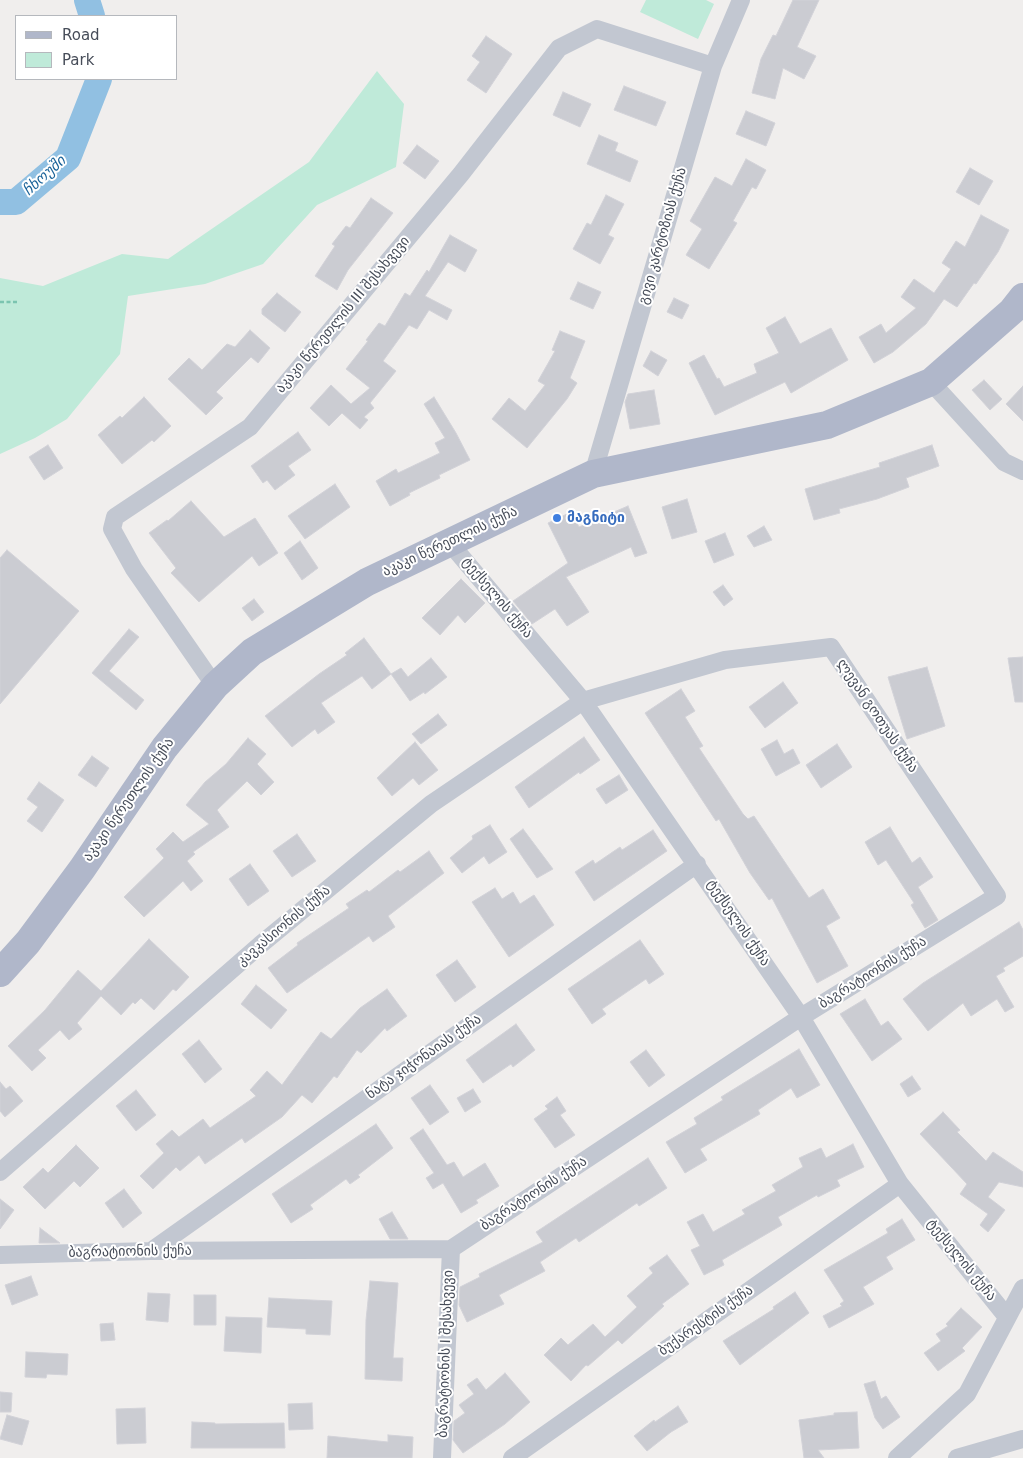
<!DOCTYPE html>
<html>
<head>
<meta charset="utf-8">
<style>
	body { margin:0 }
	#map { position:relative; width:1023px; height:1458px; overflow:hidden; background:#f0eeed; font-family:"DejaVu Sans",sans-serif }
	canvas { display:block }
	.legend { position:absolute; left:15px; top:15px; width:162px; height:65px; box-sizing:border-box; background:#fff; border:1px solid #b5b8bd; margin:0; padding:6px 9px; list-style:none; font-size:15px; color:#474d59 }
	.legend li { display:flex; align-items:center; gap:10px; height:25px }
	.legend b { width:25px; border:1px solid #b5b8bd }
</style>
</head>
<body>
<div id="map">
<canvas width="1023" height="1458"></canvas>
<ul class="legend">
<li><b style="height:6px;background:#b0b7ca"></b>Road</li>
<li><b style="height:14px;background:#bfead9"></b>Park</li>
</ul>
</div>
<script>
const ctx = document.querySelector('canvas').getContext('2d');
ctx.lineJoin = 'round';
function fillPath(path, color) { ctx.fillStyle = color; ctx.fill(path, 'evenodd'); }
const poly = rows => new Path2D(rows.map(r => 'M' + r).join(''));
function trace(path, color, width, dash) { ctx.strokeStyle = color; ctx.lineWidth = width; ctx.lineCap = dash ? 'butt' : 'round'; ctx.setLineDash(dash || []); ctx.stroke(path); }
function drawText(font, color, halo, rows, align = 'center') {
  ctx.font = font + ' "DejaVu Sans","Noto Sans Georgian",sans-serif'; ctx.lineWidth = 4; ctx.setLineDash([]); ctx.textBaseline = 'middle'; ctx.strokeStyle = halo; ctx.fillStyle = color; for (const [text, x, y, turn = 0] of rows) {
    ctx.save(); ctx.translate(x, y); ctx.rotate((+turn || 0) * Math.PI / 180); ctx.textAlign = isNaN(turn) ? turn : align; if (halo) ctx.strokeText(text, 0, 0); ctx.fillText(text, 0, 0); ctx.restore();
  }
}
fillPath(poly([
	[646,0,706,0,714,4,698,39,640,12],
	[377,71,404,104,396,167,317,205,263,264,205,284,128,296,120,354,67,419,35,438,0,454,0,278,43,286,122,254,168,259,309,162]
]), '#bfead9');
trace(poly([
	[87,0,92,16],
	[0,202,16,202,68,158,99,79]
]), '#91c0e2', 26);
const building = poly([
	[793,0,819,0,797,47,816,56,804,79,783,68,775,99,752,93,761,59,773,35,776,36,793,0],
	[486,36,512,54,486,93,467,80,480,62,472,56,486,36],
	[624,86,666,102,656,126,614,110,624,86],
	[563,92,591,104,580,127,553,115,563,92],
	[746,111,775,123,766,146,736,134,746,111],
	[599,135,618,143,615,151,638,161,630,182,587,164,599,135],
	[417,145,439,161,425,179,403,163,417,145],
	[746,159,766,170,756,189,752,187,733,221,737,223,709,269,686,255,702,229,690,221,715,177,732,186,746,159],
	[970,168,993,181,979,205,956,192,970,168],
	[606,195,624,204,608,235,614,238,600,264,573,249,587,223,591,225,606,195],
	[371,198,393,213,348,270,337,290,315,276,335,246,332,244,346,226,350,228,371,198],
	[981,215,1009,230,998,252,976,284,974,283,957,307,944,299,926,324,893,352,874,363,859,337,881,324,886,333,916,308,901,297,914,279,934,293,951,269,942,263,956,241,965,247,981,215],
	[450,235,477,250,465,272,448,262,425,296,452,310,447,320,429,310,417,329,409,325,383,361,396,371,370,403,374,408,364,417,368,420,360,429,342,413,329,426,310,408,331,385,351,404,370,388,346,369,368,341,366,340,379,323,385,326,405,293,410,296,427,270,429,272,450,235],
	[578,282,601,292,593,309,570,299,578,282],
	[277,293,301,312,285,332,262,314,262,309,277,293],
	[674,298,689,305,682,319,667,312,674,298],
	[785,317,800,344,831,328,848,360,791,393,785,382,715,415,689,363,704,355,717,379,719,378,724,387,757,373,754,364,779,353,766,328,785,317],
	[250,330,270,348,258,363,251,357,216,392,223,398,206,415,168,379,189,358,202,370,227,344,235,347,250,330],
	[560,331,585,341,570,378,577,383,567,399,527,448,492,419,509,398,525,411,545,385,538,381,555,351,552,350,560,331],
	[651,351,667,360,658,376,643,366,651,351],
	[984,380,1002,399,990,410,972,390,984,380],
	[1023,386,1023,421,1006,404,1023,386],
	[654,390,660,424,630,429,625,402,628,394,654,390],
	[144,397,171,426,154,442,152,440,122,464,98,435,120,416,122,418,144,397],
	[434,397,456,433,470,460,439,475,440,478,409,493,410,495,390,506,376,481,396,469,398,473,440,453,435,443,445,438,424,404,434,397],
	[298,432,311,450,288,466,295,475,275,490,267,480,263,483,251,466,298,432],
	[48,445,63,468,44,480,29,457,48,445],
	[932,445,939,466,906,478,909,487,877,499,839,509,840,513,814,520,805,489,880,467,879,463,932,445],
	[335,484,350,507,305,539,288,516,335,484],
	[687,499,697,532,672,539,662,507,687,499],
	[191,501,224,537,255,518,278,553,259,566,252,556,199,602,171,573,176,568,149,533,167,520,168,521,191,501],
	[628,506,647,553,635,557,631,547,566,577,589,612,567,626,555,609,532,624,513,601,568,563,548,523,571,512,579,527,628,506],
	[764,526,772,540,754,547,747,536,764,526],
	[725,533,734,555,714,563,705,541,725,533],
	[300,541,318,568,302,580,284,553,300,541],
	[7,550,79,611,0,704,0,558,7,550],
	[461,579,485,603,465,623,458,615,440,635,422,618,461,579],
	[723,585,733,599,724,606,713,592,723,585],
	[254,599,264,612,252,621,242,608,254,599],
	[129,629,139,637,109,671,144,700,136,710,92,673,129,629],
	[364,638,391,674,372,689,362,676,321,703,335,722,318,734,315,729,292,747,265,716,319,674,347,655,345,653,364,638],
	[1023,657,1023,702,1015,702,1008,658,1023,657],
	[431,658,447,677,425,694,424,692,410,701,391,674,401,668,408,677,431,658],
	[927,667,945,726,907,739,888,677,927,667],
	[783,682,798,703,765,728,749,707,783,682],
	[681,689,695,711,685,717,703,746,699,748,743,814,748,819,754,816,809,898,823,889,840,918,826,926,848,966,817,983,772,898,769,900,750,873,719,819,716,821,645,713,681,689],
	[438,714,447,725,421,744,412,734,438,714],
	[584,737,600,760,580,774,579,772,529,808,515,787,584,737],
	[248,738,266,754,257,764,274,782,261,795,247,781,217,810,229,827,193,852,195,854,187,861,203,881,191,891,183,881,144,917,124,897,164,858,156,849,173,832,183,842,209,824,186,805,205,782,226,764,248,738],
	[777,740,784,754,793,749,800,763,776,776,761,749,777,740],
	[415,742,438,770,419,785,413,778,392,796,377,778,415,742],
	[837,744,852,767,821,788,806,765,837,744],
	[92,756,109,768,96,787,78,775,92,756],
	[619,775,628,790,606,804,596,789,619,775],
	[39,782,64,800,42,832,27,821,38,807,27,799,39,782],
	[490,825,507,852,489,864,484,856,462,873,450,858,473,839,472,836,490,825],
	[890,827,912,863,920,857,933,877,918,887,938,920,925,928,911,905,914,903,886,860,878,865,865,842,890,827],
	[523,829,553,869,537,878,510,839,523,829],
	[653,830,667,851,594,901,575,872,593,860,595,864,620,847,622,850,653,830],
	[297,834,316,861,292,877,273,851,297,834],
	[429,851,444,873,388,916,395,927,373,942,369,936,287,993,268,968,298,945,297,943,349,908,346,904,367,890,369,892,398,870,400,872,429,851],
	[250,864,269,891,248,906,229,879,250,864],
	[495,888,502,899,513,892,520,904,534,895,554,925,509,957,472,902,495,888],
	[1019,922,1023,930,1023,956,1003,968,1005,971,996,976,1014,1007,1005,1012,997,999,971,1016,963,1003,928,1031,903,999,923,983,1019,922],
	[149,939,189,977,176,991,173,989,154,1010,141,998,135,1004,133,1002,121,1015,101,996,77,1023,82,1029,69,1040,60,1030,38,1050,46,1058,32,1071,8,1046,45,1010,78,970,101,991,149,939],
	[640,940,664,974,649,984,646,979,602,1009,606,1014,592,1024,568,989,640,940],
	[457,960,476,987,455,1002,436,975,457,960],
	[256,985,287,1010,271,1029,241,1004,256,985],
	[387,989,407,1016,387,1031,385,1028,361,1053,357,1050,337,1078,334,1076,312,1103,302,1095,282,1117,245,1143,242,1138,205,1164,199,1155,180,1171,176,1167,153,1189,140,1176,164,1153,156,1144,172,1130,179,1137,203,1119,210,1128,256,1096,250,1090,267,1071,282,1085,321,1032,331,1039,360,1008,387,989],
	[865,999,881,1026,888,1021,902,1039,872,1061,840,1014,865,999],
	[516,1024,535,1050,513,1067,511,1064,483,1083,466,1060,516,1024],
	[199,1040,222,1069,205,1083,182,1054,199,1040],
	[799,1049,820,1085,797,1098,791,1088,758,1110,760,1114,700,1149,707,1160,685,1173,666,1142,697,1124,694,1118,723,1100,721,1097,799,1049],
	[646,1050,665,1075,649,1087,630,1062,646,1050],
	[912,1076,921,1089,908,1097,900,1084,912,1076],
	[0,1082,6,1089,10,1086,23,1101,5,1117,0,1111,0,1082],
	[430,1085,449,1112,430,1125,411,1098,430,1085],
	[473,1089,481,1102,465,1112,457,1098,473,1089],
	[136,1090,156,1115,136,1131,116,1106,136,1090],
	[557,1097,566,1111,560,1115,575,1135,555,1148,534,1119,548,1109,545,1106,557,1097],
	[943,1112,960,1130,957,1132,986,1161,993,1152,1023,1172,1023,1187,999,1182,988,1197,1005,1210,988,1232,980,1225,988,1214,960,1194,967,1184,920,1134,943,1112],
	[376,1124,393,1148,358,1175,360,1177,350,1184,346,1179,310,1205,313,1209,291,1223,272,1194,376,1124],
	[423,1129,447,1165,454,1162,463,1177,485,1163,499,1186,476,1200,478,1203,461,1213,443,1183,433,1189,426,1178,434,1173,410,1138,423,1129],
	[853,1144,864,1167,837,1180,840,1186,818,1197,817,1195,778,1217,782,1225,722,1260,724,1265,704,1275,691,1250,700,1246,687,1222,703,1214,713,1232,745,1214,742,1210,776,1191,772,1185,803,1167,799,1158,821,1148,826,1158,853,1144],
	[76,1145,99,1168,80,1187,74,1181,45,1209,23,1187,43,1168,48,1173,76,1145],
	[648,1158,667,1188,639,1206,637,1203,579,1242,576,1238,540,1262,545,1271,499,1295,504,1304,467,1322,459,1305,460,1287,480,1277,479,1274,543,1242,536,1232,648,1158],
	[124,1189,142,1213,123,1228,105,1203,124,1189],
	[0,1199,14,1210,0,1229,0,1199],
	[392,1212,408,1239,390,1239,379,1219,392,1212],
	[902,1219,915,1240,886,1257,893,1269,863,1287,874,1304,829,1328,823,1316,842,1306,840,1304,844,1301,824,1270,888,1233,886,1229,902,1219],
	[40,1228,60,1243,39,1243,40,1228],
	[667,1255,689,1284,662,1304,664,1306,622,1344,618,1340,588,1366,586,1365,571,1381,544,1355,561,1338,568,1345,593,1324,605,1337,637,1307,627,1296,653,1273,649,1268,667,1255],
	[31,1276,38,1295,12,1305,5,1285,31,1276],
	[370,1281,398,1283,393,1358,403,1358,402,1381,365,1379,366,1320,370,1281],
	[795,1292,809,1313,740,1365,723,1341,774,1309,773,1307,795,1292],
	[148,1293,170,1294,168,1322,146,1320,148,1293],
	[194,1295,216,1295,216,1325,194,1325,194,1295],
	[269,1298,332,1301,330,1335,306,1334,306,1329,267,1327,269,1298],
	[961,1308,982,1327,962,1348,965,1351,938,1371,924,1353,941,1341,936,1334,948,1326,946,1324,961,1308],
	[226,1317,262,1318,261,1353,224,1351,226,1317],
	[113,1323,115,1340,101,1341,100,1324,113,1323],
	[26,1352,68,1354,67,1375,47,1374,46,1378,25,1377,26,1352],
	[505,1373,530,1402,505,1424,463,1453,453,1440,454,1421,465,1413,459,1405,474,1394,467,1385,477,1378,486,1390,505,1373],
	[875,1381,881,1399,886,1396,900,1417,883,1429,875,1418,864,1384,875,1381],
	[0,1392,12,1393,11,1412,0,1412,0,1392],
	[312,1403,313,1429,289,1430,288,1404,312,1403],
	[678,1406,688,1422,671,1432,647,1451,634,1436,654,1420,655,1422,678,1406],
	[145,1408,146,1443,117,1444,116,1409,145,1408],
	[857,1412,859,1448,818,1450,824,1458,804,1458,799,1420,834,1415,834,1413,857,1412],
	[7,1415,29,1421,22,1445,0,1439,7,1415],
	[192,1422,215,1423,215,1424,284,1423,285,1448,191,1448,192,1422],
	[388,1435,413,1437,412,1458,327,1458,328,1436,388,1442,388,1435]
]);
fillPath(building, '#cbccd2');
trace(building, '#d2d2d8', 1);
trace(poly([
	[0,302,19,302]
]), '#7bc4b0', 2.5, [4, 2.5]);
trace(poly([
	[931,382,1004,462,1023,471],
	[593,474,713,66,741,0],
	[449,542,583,701,801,1017,900,1184,1007,1317],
	[215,686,134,569,112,529,115,517,250,427,461,174,559,48,597,29,713,66],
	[0,1172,260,945,431,804,583,701,725,660,831,647,997,896,801,1017,451,1249,151,1251,0,1255],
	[151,1251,697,864],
	[442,1458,451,1249],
	[512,1458,900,1184],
	[897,1458,967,1394,1023,1288],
	[957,1458,1023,1439]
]), '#c2c7d1', 18);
trace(poly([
	[0,973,28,942,82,869,165,747,215,686,252,652,367,582,593,474,827,425,931,382,1012,311,1023,297]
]), '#b0b7ca', 28);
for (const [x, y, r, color] of [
	[557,518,5,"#3f7fe0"]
]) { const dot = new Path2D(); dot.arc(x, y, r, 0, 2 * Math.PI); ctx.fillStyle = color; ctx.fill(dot); trace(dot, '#fff', 2); }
drawText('14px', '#474d59', '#fff', [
	["გივი კარტოზიას ქუჩა",663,236,-74],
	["აკაკი წერეთლის III შესახვევი",343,315,-50],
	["აკაკი წერეთლის ქუჩა",450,542,-25],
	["ტექსელის ქუჩა",497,598,50],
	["ლევან გოთუას ქუჩა",877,716,56],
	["აკაკი წერეთლის ქუჩა",129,800,-55],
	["ტექსელის ქუჩა",738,923,56],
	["კავკასიონის ქუჩა",284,926,-40],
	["ბაგრატიონის ქუჩა",873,973,-32],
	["ნატა ჯიჭონაიას ქუჩა",424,1057,-35],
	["ბაგრატიონის ქუჩა",534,1194,-33],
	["ბაგრატიონის ქუჩა",130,1252,-1],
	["ტექსელის ქუჩა",961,1260,51],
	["ბუქარესტის ქუჩა",706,1321,-35],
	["ბაგრატიონის I შესახვევი",446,1354,-88]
]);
drawText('bold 14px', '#366cbe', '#fff', [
	["მაგნიტი",567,518]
], 'left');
drawText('italic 15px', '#1a6399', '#fff', [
	["ჩხოუში",45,176,-42]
]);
</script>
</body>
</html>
